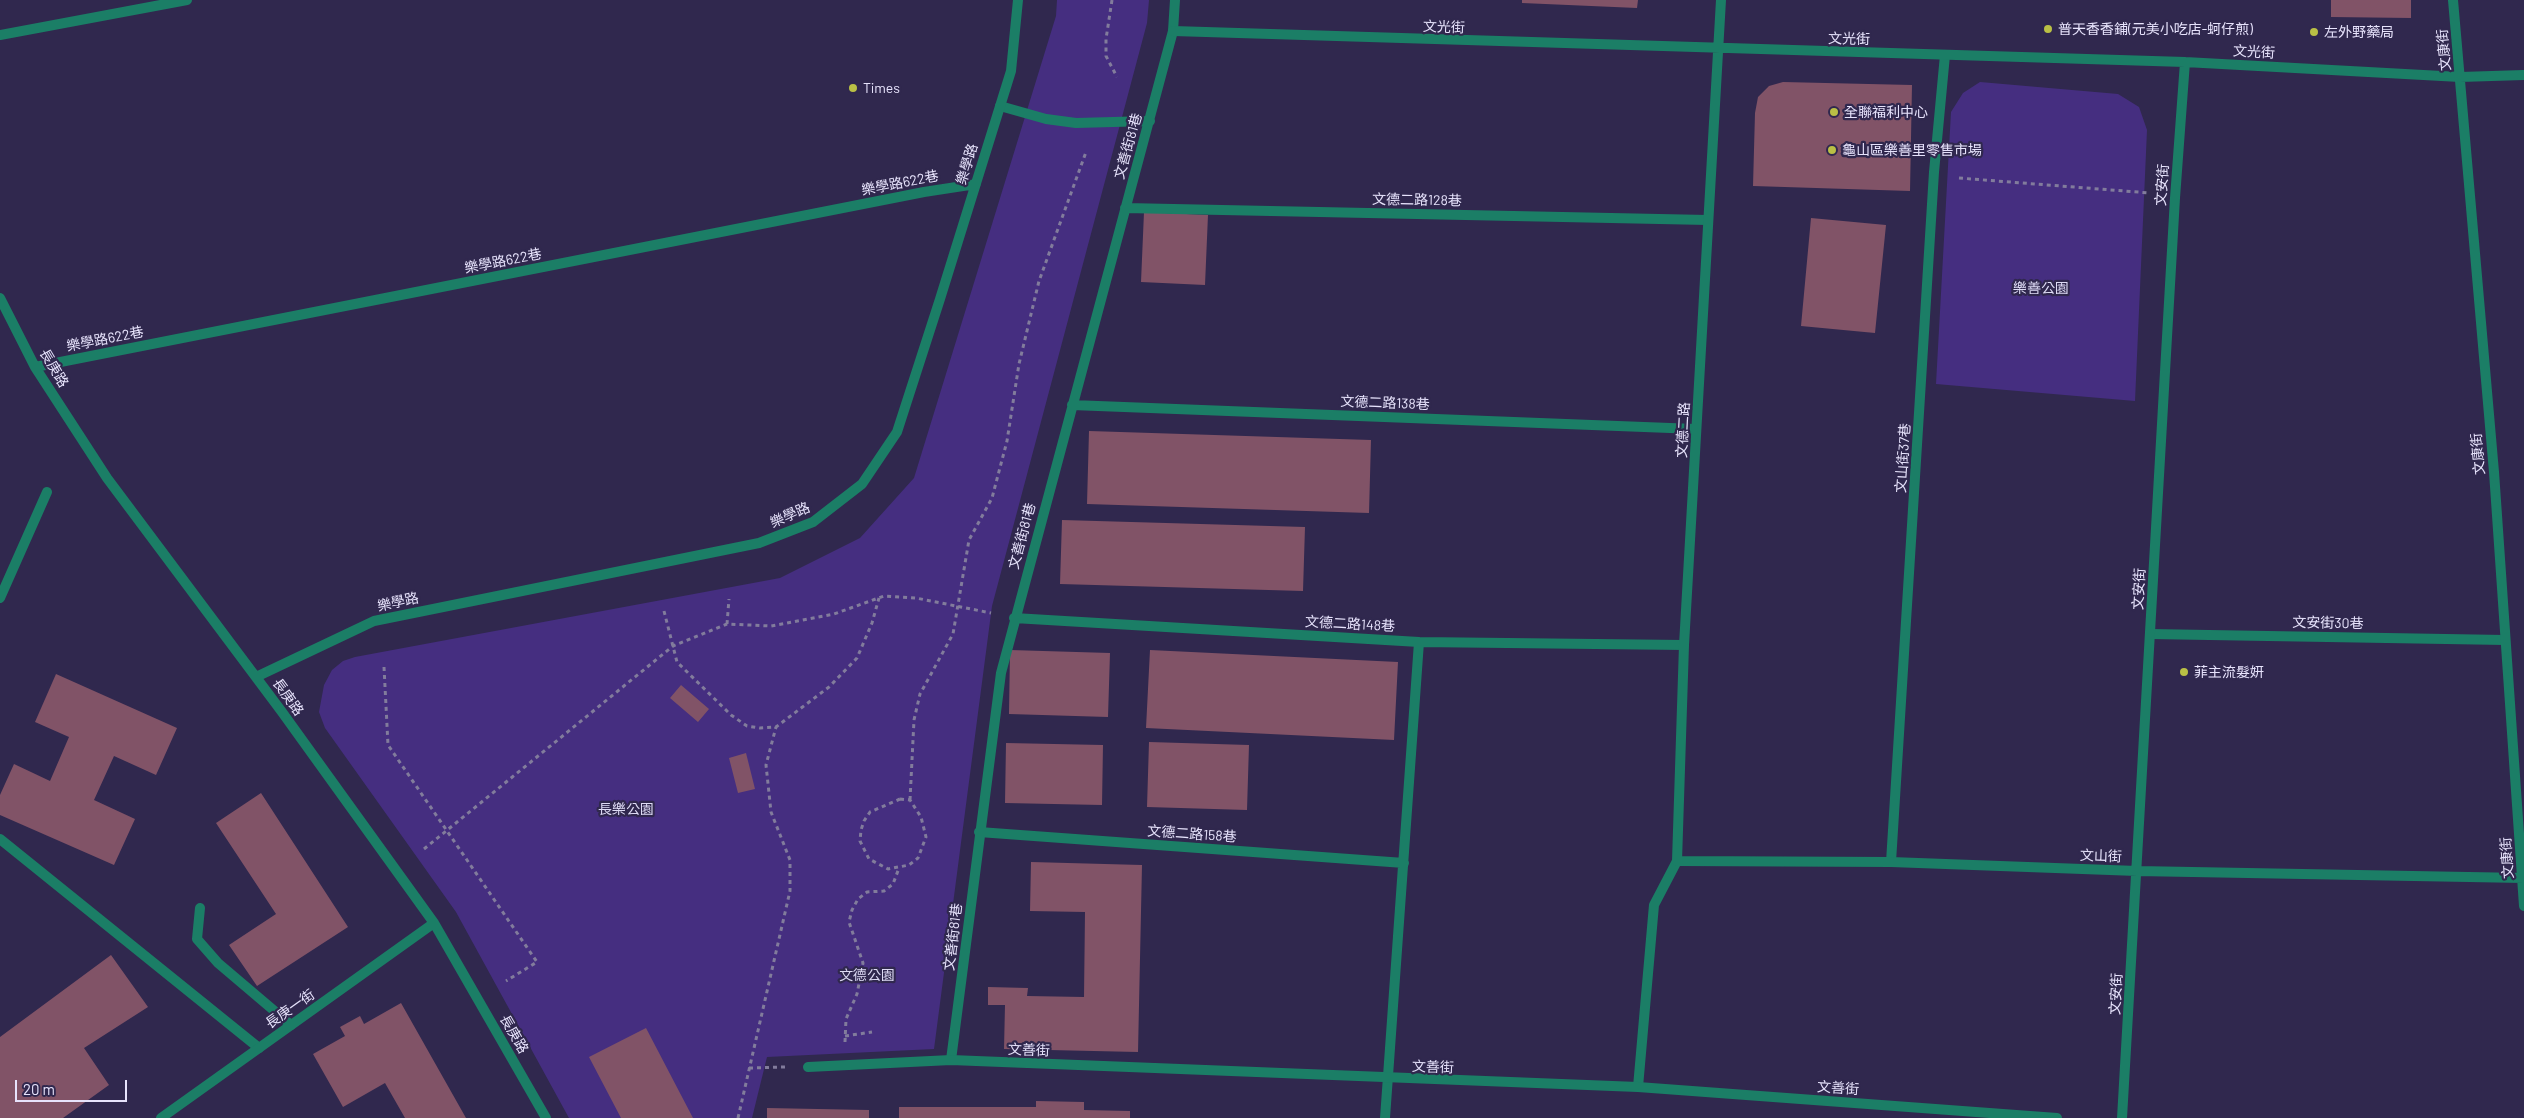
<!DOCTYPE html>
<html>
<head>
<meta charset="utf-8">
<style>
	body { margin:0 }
	#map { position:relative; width:2524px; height:1118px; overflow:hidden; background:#30284e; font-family:Barlow,sans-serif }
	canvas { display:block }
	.scale { position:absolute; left:15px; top:1080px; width:112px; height:22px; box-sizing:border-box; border:2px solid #e7e3fc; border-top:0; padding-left:6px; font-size:15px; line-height:18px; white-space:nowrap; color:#e7e3fc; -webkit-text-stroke:4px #30284e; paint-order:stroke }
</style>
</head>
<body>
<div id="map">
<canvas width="2524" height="1118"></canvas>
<div class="scale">20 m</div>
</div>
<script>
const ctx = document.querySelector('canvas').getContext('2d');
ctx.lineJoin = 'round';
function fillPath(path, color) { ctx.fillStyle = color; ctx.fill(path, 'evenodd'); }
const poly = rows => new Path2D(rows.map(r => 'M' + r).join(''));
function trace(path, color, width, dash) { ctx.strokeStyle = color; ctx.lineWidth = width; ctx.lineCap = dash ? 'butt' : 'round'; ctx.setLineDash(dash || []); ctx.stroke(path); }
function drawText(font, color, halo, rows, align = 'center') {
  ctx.font = font + ' Barlow,"Noto Sans TC",sans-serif'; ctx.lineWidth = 4.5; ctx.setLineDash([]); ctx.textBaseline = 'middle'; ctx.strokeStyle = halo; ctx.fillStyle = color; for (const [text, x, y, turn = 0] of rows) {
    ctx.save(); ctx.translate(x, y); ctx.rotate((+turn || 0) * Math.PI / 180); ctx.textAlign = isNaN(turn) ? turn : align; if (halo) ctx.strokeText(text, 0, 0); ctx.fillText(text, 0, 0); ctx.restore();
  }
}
fillPath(poly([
	[1057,0,1149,0,1147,23,992,606,934,1049,767,1057,752,1118,569,1118,456,912,325,728,319,712,324,685,332,670,343,661,355,657,780,578,860,538,914,478,1056,16],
	[1980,82,2118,94,2139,107,2147,130,2135,401,1936,384,1951,112,1963,93]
]), '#452e80');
fillPath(poly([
	[1522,0,1638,0,1637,8,1522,3],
	[2331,0,2411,0,2411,18,2331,17],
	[1783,82,1912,85,1910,191,1753,186,1755,113,1758,97,1769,86],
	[1144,212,1208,215,1205,285,1141,282],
	[1811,218,1886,225,1875,333,1801,326],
	[1089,431,1371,440,1369,513,1087,504],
	[1062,520,1305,527,1303,591,1060,584],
	[1010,650,1110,653,1108,717,1009,714],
	[1150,650,1398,662,1394,740,1146,728],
	[56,674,177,728,156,775,114,756,94,800,135,819,114,865,0,815,0,795,14,764,50,781,69,737,35,722],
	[681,685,709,709,698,722,670,698],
	[1149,742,1249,745,1247,810,1147,807],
	[1006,743,1103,745,1102,805,1005,803],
	[746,753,755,789,738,793,729,758],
	[261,793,348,927,257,986,229,945,276,914,216,823],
	[1031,862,1142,865,1138,1052,1004,1049,1005,1005,988,1005,988,987,1028,988,1027,996,1084,997,1085,912,1030,911],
	[111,955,148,1007,84,1048,109,1085,63,1118,0,1118,0,1037],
	[401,1003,466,1118,405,1118,385,1083,343,1107,313,1054,345,1036,340,1027,360,1016,364,1024],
	[646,1028,693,1118,621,1118,589,1057],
	[1036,1101,1084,1102,1084,1110,1130,1111,1130,1118,899,1118,899,1107,1036,1107],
	[767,1108,869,1110,869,1118,767,1118]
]), '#815367');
trace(poly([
	[1112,0,1106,39,1106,56,1117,77],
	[1959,178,2150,193],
	[664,611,677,662,731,715,747,726,760,728,776,727,829,687,857,658,872,623,879,598],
	[727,624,729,599],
	[384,667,388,745,537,962,506,981],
	[900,799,910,800,921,817,926,837,918,858,909,865,888,869,869,859,860,841,861,830,864,821,870,812,900,799],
	[910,800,914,720,920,694,953,634,969,540,992,498,1007,441,1019,364,1039,281,1086,152],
	[424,849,673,646,727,624,771,626,834,614,884,596,916,598,991,613],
	[845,1036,872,1032],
	[845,1042,846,1019,857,994,863,963,849,922,852,910,858,899,867,892,884,891,893,884,899,868],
	[749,1068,785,1067],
	[738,1118,790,891,790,860,771,812,766,765,776,727]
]), '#827c9c', 3, [4, 4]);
trace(poly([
	[1000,106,1046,119,1076,123,1150,121],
	[1125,208,1708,220],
	[1072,405,1696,429],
	[1014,618,1419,642,1684,645],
	[2150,634,2505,640],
	[979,832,1404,863],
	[0,839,259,1048],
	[1891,862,1934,172,1945,55],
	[200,908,197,939,218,963,291,1025],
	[951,1060,1001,673,1173,31,1175,0],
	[1638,1087,1654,905,1677,861],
	[1385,1118,1419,642]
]), '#1b7e66', 10);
trace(poly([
	[0,598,47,492]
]), '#1b7e66', 10);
trace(poly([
	[1721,0,1684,645,1677,861,1891,862,2137,871,2524,878],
	[2453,0,2494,472,2524,906],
	[1173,31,2185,62,2460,77,2524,75],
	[0,35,187,0],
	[0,298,35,367,107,478,282,712,434,923,546,1118],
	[35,367,924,192,976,184],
	[256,677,374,621,759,543,813,522,862,484,897,432,940,299,1011,71,1018,0],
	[808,1067,951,1060,1638,1087,2057,1118],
	[161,1118,434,923],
	[2122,1118,2175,198,2185,62]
]), '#1b7e66', 10);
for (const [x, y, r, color] of [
	[2048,29,5,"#bac045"],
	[2314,32,5,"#bac045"],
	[853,88,5,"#bac045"],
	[1834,112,5,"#bac045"],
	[1832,150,5,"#bac045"],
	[2184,672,5,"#bac045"]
]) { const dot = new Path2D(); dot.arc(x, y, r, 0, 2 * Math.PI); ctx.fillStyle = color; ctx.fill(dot); trace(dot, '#30284e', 2); }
drawText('14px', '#e7e3fc', '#30284e', [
	["文光街",1444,27,2],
	["文光街",1849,39,1],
	["文康街",2444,50,-95],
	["文光街",2254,52,3],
	["文善街81巷",1128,146,-74],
	["樂學路",967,164,-73],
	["樂學路622巷",900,183,-11],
	["文安街",2162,185,-86],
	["文德二路128巷",1417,200,1],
	["樂學路622巷",503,261,-11],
	["樂學路622巷",105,339,-11],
	["長庚路",54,368,59],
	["文德二路138巷",1385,403,2],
	["文德二路",1683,430,-87],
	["文康街",2478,454,-95],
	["文山街37巷",1903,458,-86],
	["樂學路",790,515,-24],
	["文善街81巷",1022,536,-75],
	["文安街",2139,589,-87],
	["樂學路",398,602,-12],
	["文安街30巷",2328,623,1],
	["文德二路148巷",1350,624,3],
	["長庚路",288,697,54],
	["文德二路158巷",1192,834,4],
	["文山街",2101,856,2],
	["文康街",2507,858,-94],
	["文善街81巷",953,937,-83],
	["文安街",2116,994,-87],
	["長庚一街",290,1009,-35],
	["長庚路",514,1034,60],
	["文善街",1029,1050,2],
	["文善街",1433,1067,2],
	["文善街",1838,1088,4]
]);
drawText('14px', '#e7e3fc', '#30284e', [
	["普天香香鋪(元美小吃店-蚵仔煎)",2058,29],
	["左外野藥局",2324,32],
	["Times",863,88],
	["全聯福利中心",1844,112],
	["龜山區樂善里零售市場",1842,150],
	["菲主流髮妍",2194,672]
], 'left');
drawText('14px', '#dedbf5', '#30284e', [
	["樂善公園",2041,288],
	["長樂公園",626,809],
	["文德公園",867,975]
]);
</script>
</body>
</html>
